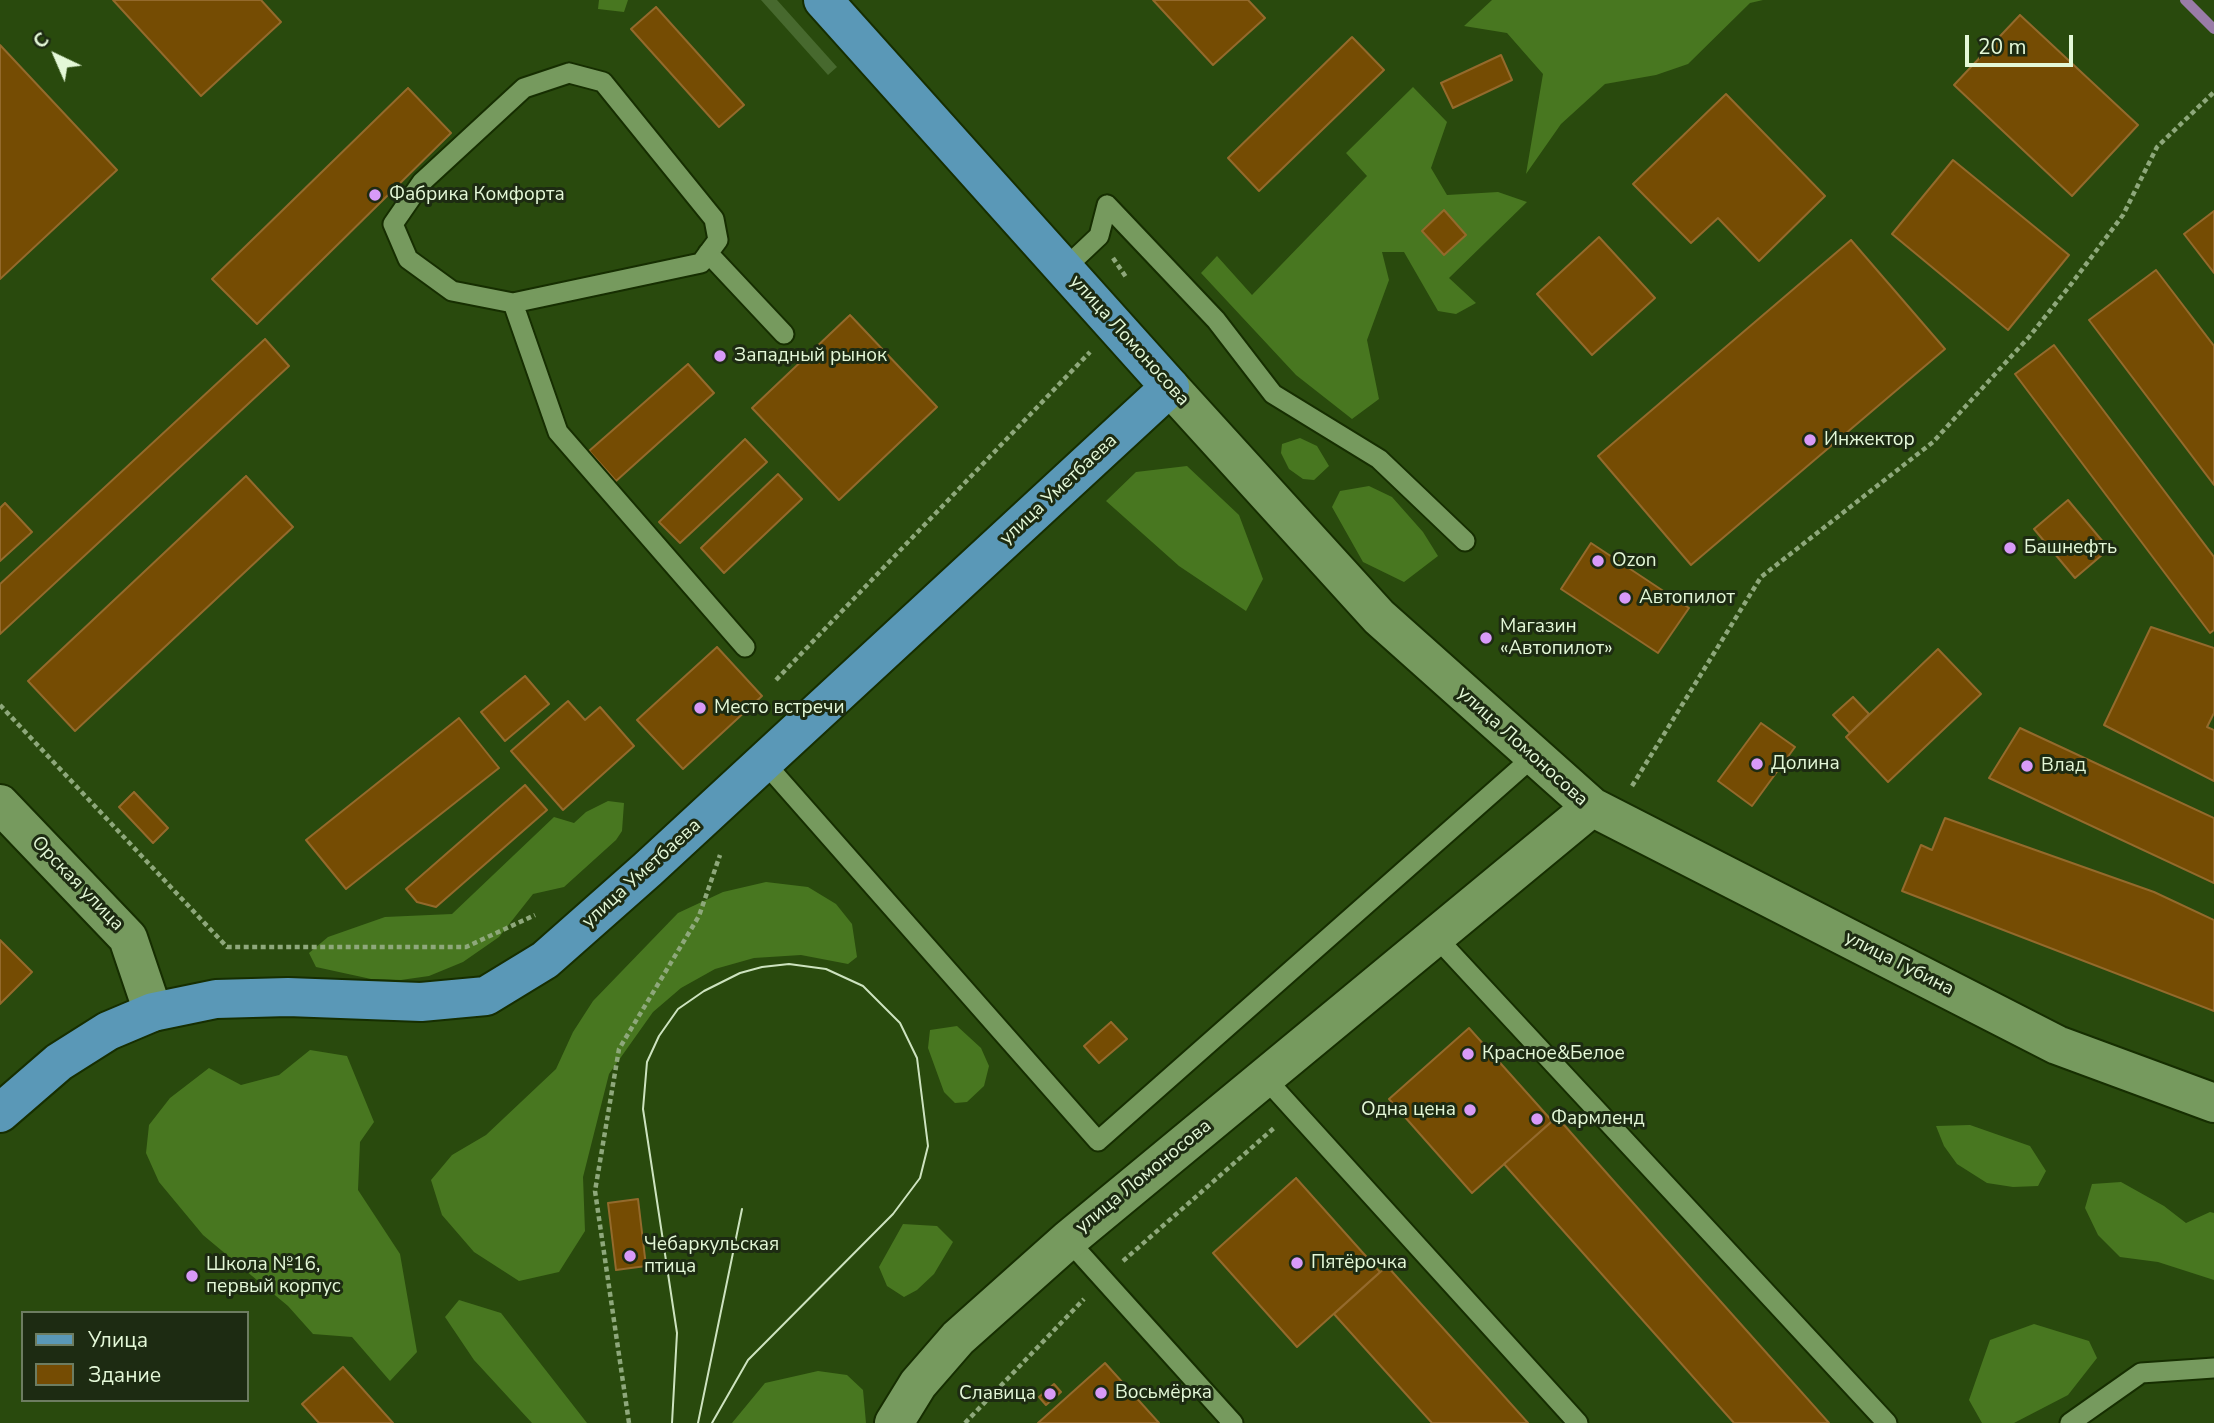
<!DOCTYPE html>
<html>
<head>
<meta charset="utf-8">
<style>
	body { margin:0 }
	#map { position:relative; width:2214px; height:1423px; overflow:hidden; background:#294a0d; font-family:"Nunito Sans",sans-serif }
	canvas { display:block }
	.legend { position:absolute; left:21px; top:1311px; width:228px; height:91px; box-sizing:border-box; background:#1d2b12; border:2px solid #6d7d61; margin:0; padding:9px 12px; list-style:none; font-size:21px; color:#e4f8d8 }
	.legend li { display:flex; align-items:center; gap:14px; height:35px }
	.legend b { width:35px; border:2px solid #6d7d61 }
	.north { position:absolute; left:21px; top:21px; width:70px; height:70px; -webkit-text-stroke:5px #1d2b12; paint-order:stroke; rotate:316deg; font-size:19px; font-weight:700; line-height:28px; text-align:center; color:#e4f8d8 }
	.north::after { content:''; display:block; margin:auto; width:24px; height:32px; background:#e4f8d8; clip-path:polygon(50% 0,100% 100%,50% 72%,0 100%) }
	.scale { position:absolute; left:1965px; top:35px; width:108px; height:32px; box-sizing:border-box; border:4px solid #e4f8d8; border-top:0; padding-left:9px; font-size:21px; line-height:24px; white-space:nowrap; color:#e4f8d8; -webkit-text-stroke:5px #1d2b12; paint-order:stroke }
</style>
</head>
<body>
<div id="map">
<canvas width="2214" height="1423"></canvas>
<ul class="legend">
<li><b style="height:9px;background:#5a98b7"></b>Улица</li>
<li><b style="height:19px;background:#754c03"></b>Здание</li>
</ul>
<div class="north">С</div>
<div class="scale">20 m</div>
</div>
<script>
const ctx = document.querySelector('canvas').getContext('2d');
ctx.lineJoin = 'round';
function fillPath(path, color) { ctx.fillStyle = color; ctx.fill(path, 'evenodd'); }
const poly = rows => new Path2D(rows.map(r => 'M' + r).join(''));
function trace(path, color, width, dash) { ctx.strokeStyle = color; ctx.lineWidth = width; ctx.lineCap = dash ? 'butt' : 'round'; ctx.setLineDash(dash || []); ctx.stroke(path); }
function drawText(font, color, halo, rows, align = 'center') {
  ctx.font = font + ' "Nunito Sans",sans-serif'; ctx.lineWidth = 6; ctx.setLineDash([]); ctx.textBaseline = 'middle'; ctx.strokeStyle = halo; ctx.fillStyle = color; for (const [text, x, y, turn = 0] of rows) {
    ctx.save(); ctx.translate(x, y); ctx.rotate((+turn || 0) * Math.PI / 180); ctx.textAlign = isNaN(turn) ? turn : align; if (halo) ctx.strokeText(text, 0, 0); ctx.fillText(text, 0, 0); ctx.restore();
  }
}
fillPath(poly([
	[761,0,777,0,837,67,828,75]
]), '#47692e');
fillPath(poly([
	[599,0,628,0,624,12,598,9],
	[1492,0,1763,0,1750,3,1688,64,1656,75,1605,84,1561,124,1526,174,1543,74,1507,33,1464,26],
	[1413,87,1447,122,1431,168,1447,195,1498,192,1527,202,1449,278,1476,303,1456,314,1438,311,1404,252,1382,252,1389,280,1367,340,1379,399,1352,419,1296,375,1201,273,1217,256,1252,295,1367,176,1346,153],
	[1300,438,1317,446,1329,466,1314,480,1303,479,1289,469,1281,453,1282,444],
	[1187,466,1239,515,1263,579,1246,611,1179,566,1106,501,1136,472],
	[1369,486,1392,497,1423,532,1438,556,1404,582,1363,562,1332,507,1340,491],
	[608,801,624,803,622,831,616,840,564,887,533,894,499,937,463,962,429,976,401,980,371,979,316,967,309,953,328,937,385,917,452,914,554,817,574,823,586,812],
	[766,882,808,887,836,904,852,924,857,957,848,964,801,955,754,958,715,969,681,988,653,1012,609,1074,583,1177,585,1231,559,1272,519,1281,474,1252,442,1215,431,1180,452,1155,486,1135,556,1069,573,1032,593,1001,678,913,723,892],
	[957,1026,981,1048,989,1066,984,1086,967,1102,955,1103,944,1092,928,1048,930,1030],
	[310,1050,347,1056,374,1122,360,1142,358,1190,400,1254,417,1352,390,1381,352,1337,313,1334,288,1306,203,1235,159,1182,146,1153,149,1125,170,1098,209,1068,241,1085,279,1075],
	[1970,1125,2030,1146,2046,1171,2038,1186,2013,1187,1987,1183,1957,1164,1944,1146,1936,1126],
	[2121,1182,2164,1206,2186,1223,2210,1212,2214,1213,2214,1280,2158,1262,2120,1257,2098,1235,2085,1208,2092,1184],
	[903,1224,937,1226,953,1242,934,1274,917,1290,904,1297,887,1286,879,1267],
	[459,1300,501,1313,587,1423,532,1423,474,1360,445,1317],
	[2034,1324,2089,1341,2097,1358,2068,1395,2014,1423,1982,1423,1969,1400,1990,1340],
	[818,1371,847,1375,863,1390,866,1423,732,1423,765,1383]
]), '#487720');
trace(poly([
	[2185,0,2214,29]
]), '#997ca7', 10);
const building = poly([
	[113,0,261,0,281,22,201,96,113,0],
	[1153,0,1248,0,1265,18,1213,65,1153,0],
	[656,7,744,105,719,127,631,29,656,7],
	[2020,15,2138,125,2072,196,1954,85,2020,15],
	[1352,37,1384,70,1259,191,1228,158,1352,37],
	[0,45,117,170,0,279,0,45],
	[1501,55,1512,80,1453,108,1441,83,1501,55],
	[408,88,451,133,257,324,212,279,408,88],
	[1726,94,1825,196,1759,261,1718,218,1691,243,1633,184,1726,94],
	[1953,160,2069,255,2008,330,1892,234,1953,160],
	[1444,210,1466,235,1444,255,1422,231,1444,210],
	[2214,211,2214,273,2184,234,2214,211],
	[1599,237,1655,298,1592,355,1537,294,1599,237],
	[1851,240,1945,349,1691,565,1598,456,1851,240],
	[2156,270,2214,346,2214,485,2089,320,2156,270],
	[850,315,937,407,839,500,752,408,850,315],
	[265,339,289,366,0,634,0,584,265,339],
	[2054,345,2214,557,2214,630,2210,633,2015,374,2054,345],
	[688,364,714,393,616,481,589,451,688,364],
	[745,439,767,462,680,543,659,522,745,439],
	[778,474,802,499,724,573,701,548,778,474],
	[246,476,293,527,75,731,28,681,246,476],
	[2068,500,2109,549,2075,578,2034,529,2068,500],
	[5,503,32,532,0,561,0,508,5,503],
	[1591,543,1689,608,1658,653,1561,589,1591,543],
	[2151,627,2214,648,2214,713,2207,727,2214,730,2214,781,2104,725,2151,627],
	[717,647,762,696,683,769,637,720,717,647],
	[1938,649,1981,694,1888,782,1846,737,1938,649],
	[525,676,549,704,505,741,481,712,525,676],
	[1853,697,1869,714,1850,733,1833,715,1853,697],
	[568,701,585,720,600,707,634,746,563,810,511,751,568,701],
	[459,718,499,768,346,889,306,840,459,718],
	[1761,723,1795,747,1752,806,1718,781,1761,723],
	[2020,728,2214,818,2214,883,1989,778,2020,728],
	[525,785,547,810,436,907,417,902,406,889,525,785],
	[134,792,168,828,153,843,119,807,134,792],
	[1945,818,2154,892,2214,920,2214,1011,1902,891,1921,845,1932,850,1945,818],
	[0,940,32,972,0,1004,0,940],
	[1111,1022,1127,1039,1099,1063,1084,1046,1111,1022],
	[1469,1028,1552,1121,1472,1193,1389,1099,1469,1028],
	[1557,1117,1697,1275,1829,1423,1734,1423,1504,1164,1557,1117],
	[1296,1178,1380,1272,1297,1347,1213,1253,1296,1178],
	[638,1199,646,1266,616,1270,608,1203,638,1199],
	[1387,1266,1477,1366,1528,1423,1432,1423,1334,1314,1387,1266],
	[1105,1363,1159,1423,1038,1423,1105,1363],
	[343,1367,393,1423,319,1423,302,1404,343,1367],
	[1054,1384,1061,1392,1046,1405,1039,1397,1054,1384]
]);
fillPath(building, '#754c03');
trace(building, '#946a2c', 2);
const lane = poly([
	[569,73,603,82,714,219,718,240,701,263,513,303,452,291,408,259,393,224,422,182,524,88,569,73],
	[1107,205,1216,320,1273,394,1379,459,1465,541],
	[708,253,784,334],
	[1064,269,1099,236,1107,205],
	[513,303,558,432,745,647],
	[764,762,1098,1141,1533,757],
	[1436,937,1887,1423],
	[1265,1078,1578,1423],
	[1068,1240,1233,1423],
	[2070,1423,2141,1373,2214,1368]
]);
const street = poly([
	[0,804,128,938,153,1012]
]);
const secondary = poly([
	[1170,387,1379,617,1592,807,2057,1045,2214,1103],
	[894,1423,918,1384,958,1338,1068,1240,1592,807]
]);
const primary = poly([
	[0,1113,59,1062,108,1031,153,1012,216,999,288,997,421,1002,486,996,545,960,648,869,1170,387,823,0]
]);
trace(lane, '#162e01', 23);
trace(street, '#162e01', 42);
trace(secondary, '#162e01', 42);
trace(primary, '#162e01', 42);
trace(poly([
	[1113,258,1126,277],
	[776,680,1090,352],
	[0,705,227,947,466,947,535,915],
	[1632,786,1761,577,1933,442,2029,337,2072,283,2123,215,2157,147,2214,92],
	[1123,1261,1274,1128],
	[629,1423,595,1191,619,1049,699,916,720,855],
	[965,1423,1084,1299]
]), '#8ea87b', 4.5, [5, 3.5]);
trace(lane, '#769a5e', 19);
trace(street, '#769a5e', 38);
trace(secondary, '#769a5e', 38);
trace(primary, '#5a98b7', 38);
trace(poly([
	[672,1423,677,1333,643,1109,647,1062,659,1036,678,1009,704,991,740,973,762,967,789,964,826,969,863,986,900,1023,917,1058,928,1146,920,1178,893,1214,748,1360,712,1423],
	[698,1423,742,1209]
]), '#cde3bf', 2);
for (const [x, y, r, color] of [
	[375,195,7,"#d89af8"],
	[720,356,7,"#d89af8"],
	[1810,440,7,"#d89af8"],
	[2010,548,7,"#d89af8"],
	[1598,561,7,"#d89af8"],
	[1625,598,7,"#d89af8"],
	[1486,638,7,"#d89af8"],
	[700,708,7,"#d89af8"],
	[1757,764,7,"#d89af8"],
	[2027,766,7,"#d89af8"],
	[1468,1054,7,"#d89af8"],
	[1470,1110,7,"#d89af8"],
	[1537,1119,7,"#d89af8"],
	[630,1256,7,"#d89af8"],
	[1297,1263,7,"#d89af8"],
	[192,1276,7,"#d89af8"],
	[1101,1393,7,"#d89af8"],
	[1050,1394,7,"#d89af8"]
]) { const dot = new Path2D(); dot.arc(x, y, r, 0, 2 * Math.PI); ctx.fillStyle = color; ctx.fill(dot); trace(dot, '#1d2b12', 2.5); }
drawText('19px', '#e4f8d8', '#1d2b12', [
	["Фабрика Комфорта",389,195],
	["Западный рынок",734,356],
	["Инжектор",1824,440],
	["Башнефть",2024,548],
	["Ozon",1612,561],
	["Автопилот",1639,598],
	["Магазин",1500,627],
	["«Автопилот»",1500,649],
	["Место встречи",714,708],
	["Долина",1771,764],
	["Влад",2041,766],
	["Красное&Белое",1482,1054],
	["Одна цена",1456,1110,"right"],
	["Фармленд",1551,1119],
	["Чебаркульская",644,1245],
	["птица",644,1267],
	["Пятёрочка",1311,1263],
	["Школа №16,",206,1265],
	["первый корпус",206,1287],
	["Восьмёрка",1115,1393],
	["Славица",1036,1394,"right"]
], 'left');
drawText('19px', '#e4f8d8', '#1d2b12', [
	["улица Ломоносова",1129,341,48],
	["улица Уметбаева",1059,490,-43],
	["улица Ломоносова",1522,747,42],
	["улица Уметбаева",642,874,-42],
	["Орская улица",77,884,46],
	["улица Губина",1899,964,27],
	["улица Ломоносова",1144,1177,-39]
]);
</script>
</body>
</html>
